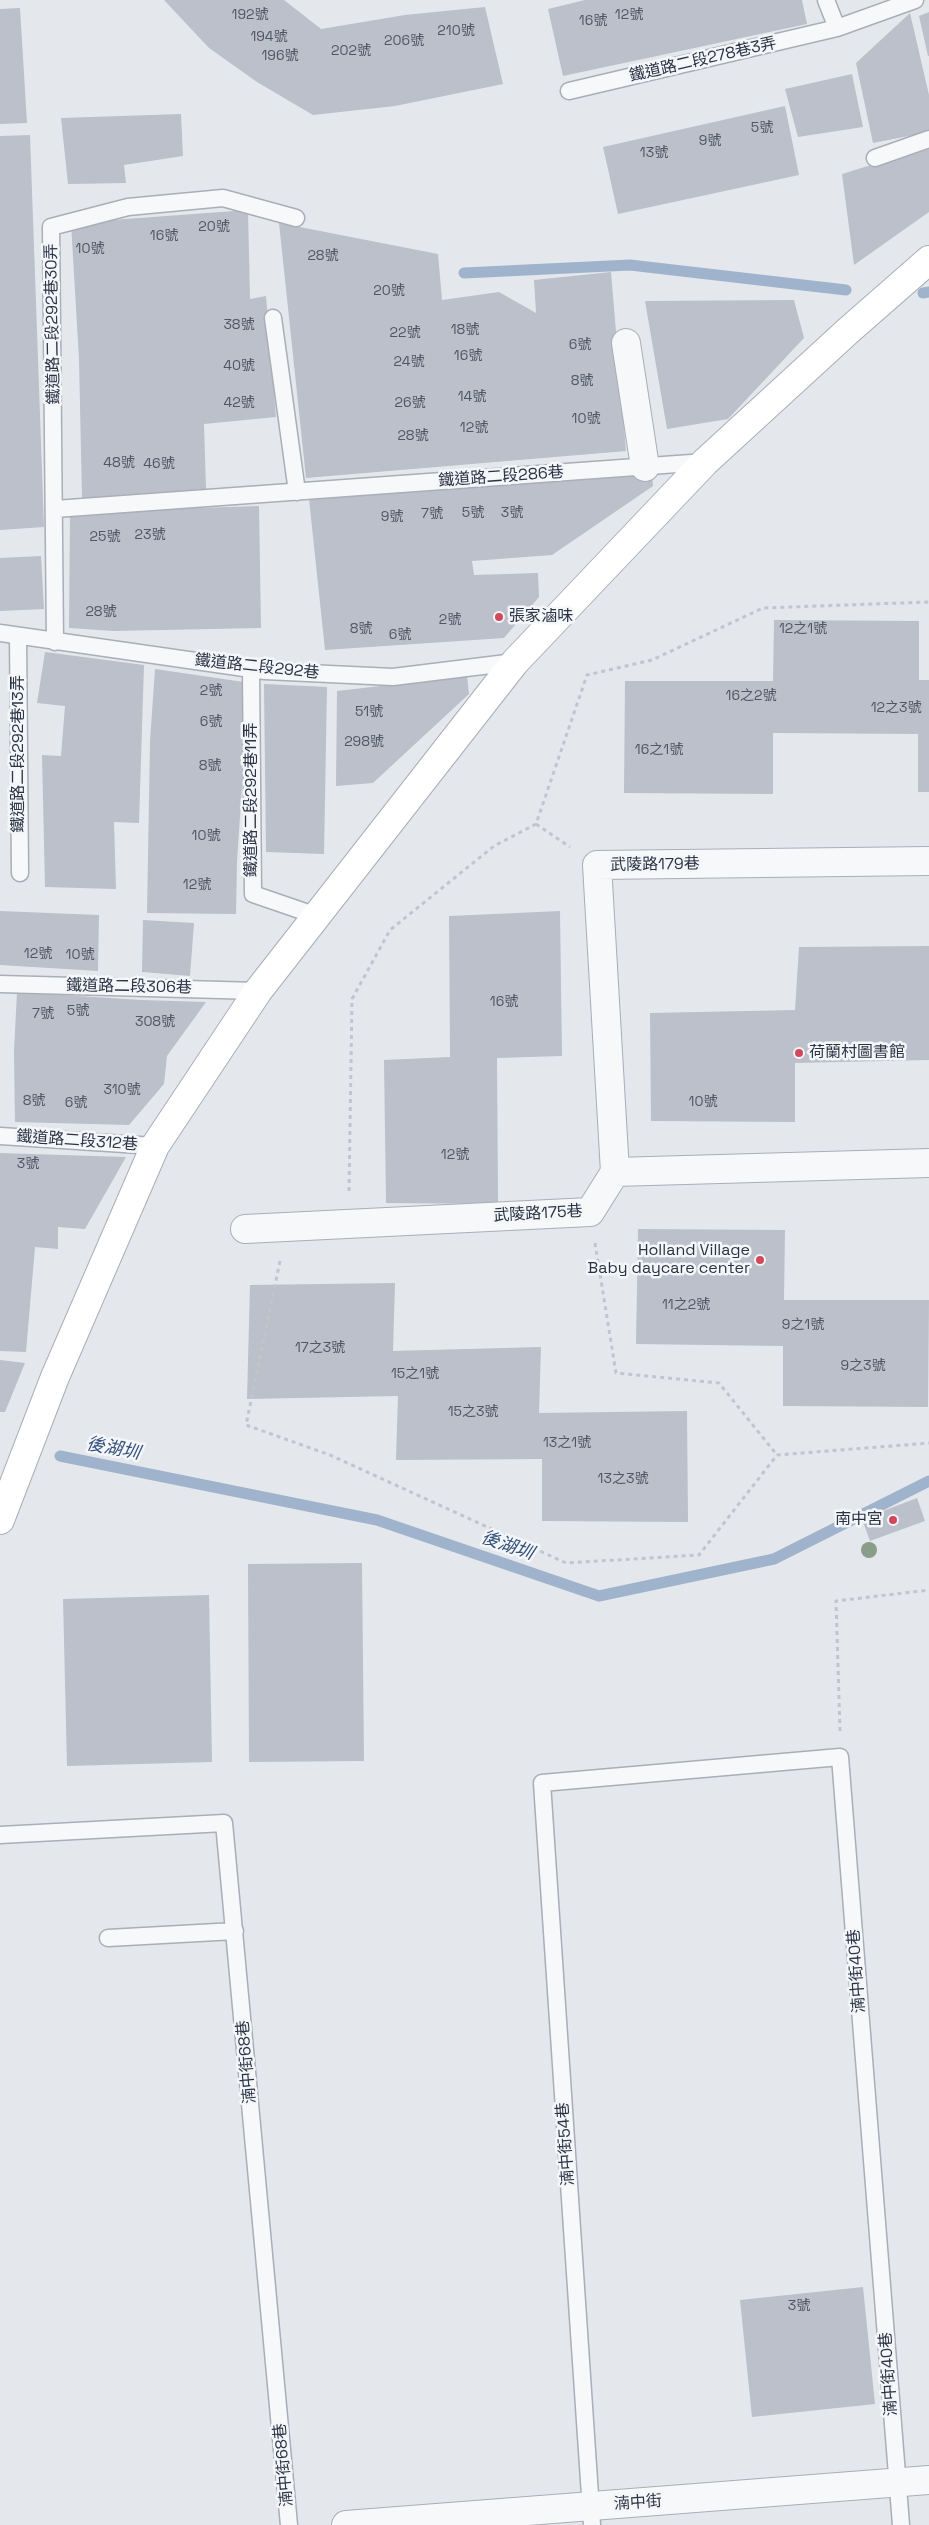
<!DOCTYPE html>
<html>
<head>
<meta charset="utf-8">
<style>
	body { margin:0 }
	canvas { display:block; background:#e4e7ec }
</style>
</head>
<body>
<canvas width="929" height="2525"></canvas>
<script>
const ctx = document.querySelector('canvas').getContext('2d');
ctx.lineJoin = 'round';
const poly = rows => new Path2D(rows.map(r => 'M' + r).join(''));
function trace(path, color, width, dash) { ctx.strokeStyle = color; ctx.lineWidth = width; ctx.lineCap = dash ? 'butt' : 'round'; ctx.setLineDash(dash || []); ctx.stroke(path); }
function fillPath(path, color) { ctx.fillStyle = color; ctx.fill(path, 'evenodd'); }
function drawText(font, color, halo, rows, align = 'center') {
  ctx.font = font + ' "Space Grotesk","Noto Sans TC",sans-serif'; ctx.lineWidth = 5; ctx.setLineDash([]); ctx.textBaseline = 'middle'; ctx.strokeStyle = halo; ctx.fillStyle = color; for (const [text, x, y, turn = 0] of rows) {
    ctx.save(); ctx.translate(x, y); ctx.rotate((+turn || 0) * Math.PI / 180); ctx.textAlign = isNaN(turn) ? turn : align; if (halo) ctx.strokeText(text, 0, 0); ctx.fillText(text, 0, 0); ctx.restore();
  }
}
trace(poly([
	[464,273,630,265,846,290],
	[923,293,929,292],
	[60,1456,377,1520,599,1596,774,1559,929,1481]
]), '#9fb4cc', 11);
fillPath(poly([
	[164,0,284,0,321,29,405,15,485,7,503,84,395,106,313,115,257,82,209,48],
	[585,0,802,0,807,24,563,76,548,9],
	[20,8,27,123,0,124,0,9],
	[929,12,929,56,928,56,919,16],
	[910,13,929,95,929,132,873,143,856,63],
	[852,74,863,127,798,137,785,89],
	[785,106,799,175,618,214,603,147],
	[181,114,183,156,124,165,126,183,68,184,61,118],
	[30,135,44,527,0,530,0,136],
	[929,147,929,212,854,265,842,174],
	[248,210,250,299,266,296,276,417,204,424,206,489,82,498,79,359,71,223],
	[279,223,438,254,442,300,499,292,536,313,534,280,611,272,626,451,306,478],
	[794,300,804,338,728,419,667,429,645,301],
	[652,475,653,486,552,555,472,561,474,575,538,573,539,597,504,638,325,650,309,499],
	[259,506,261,628,113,631,69,628,70,512],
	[41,556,44,609,0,611,0,558],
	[774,620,919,621,919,680,929,680,929,792,918,792,918,734,773,733,773,794,624,793,625,681,773,681],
	[45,652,144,665,139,823,114,822,116,889,45,887,42,755,61,756,65,706,37,703],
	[155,669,244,682,245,740,237,862,236,914,147,913,150,741],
	[467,676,469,694,373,783,336,786,337,691],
	[264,684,327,687,324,854,266,852],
	[0,911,99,915,98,971,0,965],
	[560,911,562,1056,497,1058,498,1204,386,1203,384,1060,450,1057,449,916],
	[143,920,194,923,190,976,142,972],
	[929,946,929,1060,795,1063,795,1122,651,1121,650,1013,795,1010,799,947],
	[17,992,141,1000,206,1002,167,1056,164,1084,129,1125,15,1122,14,1051],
	[0,1153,126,1157,85,1229,58,1227,58,1249,35,1247,26,1352,0,1351],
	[638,1229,785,1230,784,1300,929,1300,928,1407,783,1406,783,1346,636,1344],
	[395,1283,393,1351,541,1347,539,1413,687,1411,688,1522,542,1521,542,1459,396,1460,398,1396,247,1399,250,1285],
	[0,1360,25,1363,5,1412,0,1412],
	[917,1498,925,1521,870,1541,862,1519],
	[362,1563,364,1761,249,1762,248,1564],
	[209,1595,212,1762,67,1766,63,1599],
	[863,2287,875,2404,752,2417,740,2300]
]), '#bbc0ca');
const lane = poly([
	[826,0,837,28,915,0],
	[569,91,837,28],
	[875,158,929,139],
	[273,318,297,492],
	[55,509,705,462],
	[0,633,265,671,393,677,515,662],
	[18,636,20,873],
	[55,642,51,227,128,207,223,198,296,218],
	[251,669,253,894,317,916],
	[0,984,258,991],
	[0,1136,155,1146],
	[0,1835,224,1823,289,2525],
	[108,1938,235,1931],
	[592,2525,542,1783,840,1757,901,2525]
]);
const street = poly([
	[626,343,645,467],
	[615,1172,597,865,929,861],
	[245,1229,590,1212,615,1172,929,1163],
	[346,2525,929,2480]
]);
const secondary = poly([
	[0,1520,55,1377,155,1146,258,991,515,662,705,462,849,330,929,260]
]);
trace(lane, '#a9aeb7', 19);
trace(street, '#a9aeb7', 30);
trace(secondary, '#a9aeb7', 30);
trace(poly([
	[536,824,570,847],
	[349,1191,352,999,390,930,494,846,536,824,587,675,652,660,763,608,929,602],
	[595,1243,616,1373,719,1383,777,1455],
	[280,1261,246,1425,330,1455,566,1563,699,1555,777,1455,929,1443],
	[840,1731,836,1601,929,1590]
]), '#c2c5cb', 3, [4, 4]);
trace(lane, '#f7f8fa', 16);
trace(street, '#f7f8fa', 28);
trace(secondary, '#fff', 28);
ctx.fillStyle = '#899d89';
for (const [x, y] of [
	[869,1550]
]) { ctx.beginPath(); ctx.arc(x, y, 8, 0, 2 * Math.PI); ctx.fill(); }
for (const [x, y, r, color] of [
	[499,617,5,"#d1495b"],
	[799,1053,5,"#d1495b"],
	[760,1260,5,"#d1495b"],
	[893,1520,5,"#d1495b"]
]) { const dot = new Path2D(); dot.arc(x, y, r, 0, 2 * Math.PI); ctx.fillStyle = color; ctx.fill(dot); trace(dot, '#f4f6f9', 2); }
drawText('14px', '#4f5766', null, [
	["192號",250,15],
	["12號",629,15],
	["16號",593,21],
	["210號",456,31],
	["194號",269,37],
	["206號",404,41],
	["202號",351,51],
	["196號",280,56],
	["5號",762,128],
	["9號",710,141],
	["13號",654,153],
	["20號",214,227],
	["16號",164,236],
	["10號",90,249],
	["28號",323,256],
	["20號",389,291],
	["38號",239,325],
	["18號",465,330],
	["22號",405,333],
	["6號",580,345],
	["16號",468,356],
	["24號",409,362],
	["40號",239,366],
	["8號",582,381],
	["14號",472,397],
	["42號",239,403],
	["26號",410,403],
	["10號",586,419],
	["12號",474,428],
	["28號",413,436],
	["48號",119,463],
	["46號",159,464],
	["5號",473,513],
	["3號",512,513],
	["7號",432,514],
	["9號",392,517],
	["23號",150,535],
	["25號",105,537],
	["28號",101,612],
	["2號",450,620],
	["8號",361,629],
	["12之1號",803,629],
	["6號",400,635],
	["2號",211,691],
	["16之2號",751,696],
	["12之3號",896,708],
	["51號",369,712],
	["6號",211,722],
	["298號",364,742],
	["16之1號",659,750],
	["8號",210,766],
	["10號",206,836],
	["12號",197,885],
	["12號",38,954],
	["10號",80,955],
	["16號",504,1002],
	["5號",78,1011],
	["7號",43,1014],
	["308號",155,1022],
	["310號",122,1090],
	["8號",34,1101],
	["10號",703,1102],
	["6號",76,1103],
	["12號",455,1155],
	["3號",28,1164],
	["11之2號",686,1305],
	["9之1號",803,1325],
	["17之3號",320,1348],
	["9之3號",863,1366],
	["15之1號",415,1374],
	["15之3號",473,1412],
	["13之1號",567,1443],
	["13之3號",623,1479],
	["3號",799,2306]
]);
drawText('16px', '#2b3445', '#f4f6f9', [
	["鐵道路二段278巷3弄",703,60,-13],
	["鐵道路二段292巷30弄",53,324,-91],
	["鐵道路二段286巷",501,477,-4],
	["鐵道路二段292巷",257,667,6],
	["鐵道路二段292巷13弄",19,754,-90],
	["鐵道路二段292巷11弄",252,800,-90],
	["武陵路179巷",655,865,-1],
	["鐵道路二段306巷",129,987,1],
	["鐵道路二段312巷",77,1141,4],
	["武陵路175巷",538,1214,-3],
	["湳中街40巷",857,1971,-94],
	["湳中街68巷",247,2062,-95],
	["湳中街54巷",566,2144,-94],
	["湳中街40巷",889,2374,-94],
	["湳中街68巷",284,2465,-95],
	["湳中街",638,2503,-4]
]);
drawText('16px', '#2b3445', '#f4f6f9', [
	["張家滷味",509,617],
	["荷蘭村圖書館",809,1053],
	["Holland Village",750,1251,"right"],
	["Baby daycare center",750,1269,"right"],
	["南中宮",883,1520,"right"]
], 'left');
drawText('italic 18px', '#34527a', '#f4f6f9', [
	["後湖圳",113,1449,11],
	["後湖圳",507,1546,19]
]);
</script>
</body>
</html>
